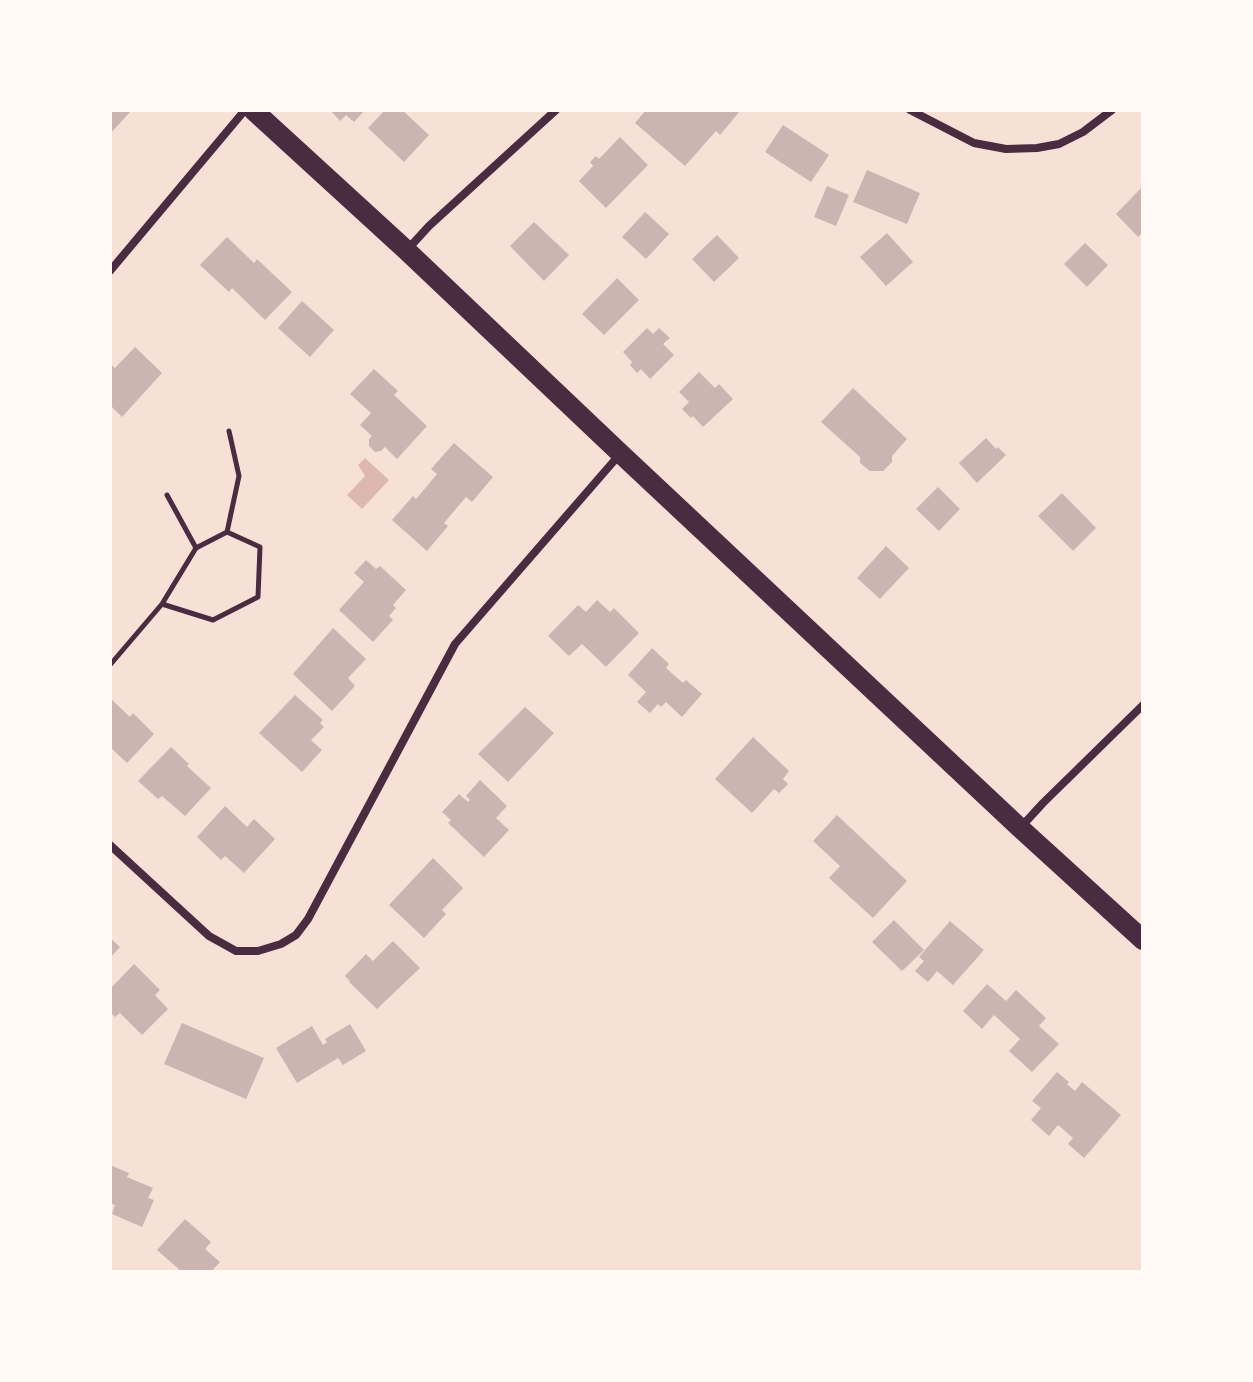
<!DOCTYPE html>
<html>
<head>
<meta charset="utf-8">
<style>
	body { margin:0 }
	#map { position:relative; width:1253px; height:1382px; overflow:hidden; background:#f7e1d7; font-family:Montserrat,sans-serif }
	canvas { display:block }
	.frame { position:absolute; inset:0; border:112px solid #fffaf5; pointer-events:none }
</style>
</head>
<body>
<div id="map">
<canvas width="1253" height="1382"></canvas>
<div class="frame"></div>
</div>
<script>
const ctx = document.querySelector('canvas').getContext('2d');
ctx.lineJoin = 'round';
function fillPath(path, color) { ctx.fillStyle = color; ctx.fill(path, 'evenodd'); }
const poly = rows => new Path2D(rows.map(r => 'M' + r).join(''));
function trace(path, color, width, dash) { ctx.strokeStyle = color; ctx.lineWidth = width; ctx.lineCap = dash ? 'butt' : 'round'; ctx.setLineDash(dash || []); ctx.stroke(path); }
fillPath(poly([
	[365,458,389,480,362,509,347,495,365,476,358,465]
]), '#dcb8b0');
fillPath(poly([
	[110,110,128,110,130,112,110,134],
	[330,110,365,110,354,122,346,115,340,121],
	[385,110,402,110,429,135,404,162,368,128],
	[646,110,741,110,720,135,716,131,685,166,635,123],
	[783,125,829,155,811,182,765,152],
	[620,137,648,165,606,208,579,181,593,166,590,162,596,156,599,159],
	[867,170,920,193,907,224,853,202],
	[827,186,849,195,836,226,814,217],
	[1143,186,1143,232,1138,237,1116,214],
	[645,212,669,234,646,259,622,237],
	[534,222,569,255,544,281,510,246],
	[887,233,913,262,886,286,860,257],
	[717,235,739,258,714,282,692,259],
	[227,237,254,263,257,259,292,292,265,320,232,288,229,292,200,265],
	[1085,243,1108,265,1087,287,1064,264],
	[617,278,639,300,604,335,582,314],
	[302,301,334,330,310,357,278,328],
	[647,328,653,334,659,328,670,338,663,344,674,355,650,379,641,369,637,373,630,365,632,362,623,352],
	[135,347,162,373,122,417,110,405,110,364,115,368],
	[374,369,398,391,394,395,427,426,397,459,385,447,381,451,375,452,369,446,369,439,372,436,360,425,371,413,350,394],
	[699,372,715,388,719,384,733,399,703,427,693,416,691,418,682,409,689,402,679,392],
	[853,388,907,439,892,456,892,462,883,471,870,471,860,463,860,457,821,422],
	[986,438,996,449,998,447,1006,455,977,483,959,463],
	[454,443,493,477,472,502,466,497,444,523,448,526,427,551,392,520,413,496,416,499,437,474,431,469],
	[938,487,960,509,939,531,916,509],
	[1062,493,1096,528,1073,551,1038,516],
	[886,546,909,568,880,599,857,578],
	[366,560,376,569,380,566,406,590,393,605,396,608,389,616,393,620,373,642,339,610,364,582,354,573],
	[597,600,610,612,614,608,639,633,606,667,582,644,569,656,548,636,578,605,586,612],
	[333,628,366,659,348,678,355,686,332,711,293,674],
	[652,648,669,664,666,668,683,683,686,680,702,694,682,717,666,702,661,707,658,704,650,713,637,702,646,692,628,675],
	[295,695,323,720,320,723,324,727,311,740,322,750,302,772,259,733],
	[110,698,130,717,133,713,154,734,127,763,110,747],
	[525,707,554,733,508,782,478,754],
	[753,737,789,771,783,779,788,784,779,793,774,789,752,813,715,779],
	[171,747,189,764,187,766,211,788,185,816,162,796,158,799,138,781],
	[480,780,507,806,496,818,509,830,484,857,448,823,451,820,442,812,459,794,468,802,470,800,466,796],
	[225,806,247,827,254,819,275,839,244,873,225,856,221,860,197,837],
	[837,815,907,881,873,918,829,878,840,866,813,841],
	[433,858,463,888,442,910,446,914,424,938,389,905],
	[894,920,924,950,902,971,872,942],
	[950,921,984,950,953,985,937,971,928,982,915,971,924,961,919,957],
	[110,938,120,947,110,958],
	[393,941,420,968,377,1009,349,982,350,981,345,976,366,954,373,961],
	[134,964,160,990,155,995,168,1009,142,1035,120,1013,115,1017,110,1012,110,989],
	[987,984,1006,1001,1016,990,1046,1018,1039,1026,1059,1044,1032,1072,1009,1051,1020,1039,994,1015,982,1029,963,1011],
	[182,1023,264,1058,246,1099,164,1064],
	[350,1024,366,1051,343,1065,338,1058,297,1083,276,1048,312,1026,323,1045,327,1042,325,1039],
	[1057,1072,1069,1082,1067,1084,1075,1091,1082,1082,1121,1115,1084,1158,1068,1144,1073,1138,1058,1125,1049,1136,1031,1120,1041,1108,1032,1101],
	[110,1165,129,1173,127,1177,153,1188,148,1198,154,1200,142,1227,112,1214,115,1205,110,1203],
	[185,1219,211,1242,205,1249,220,1262,211,1272,182,1272,157,1250]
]), '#ccb4b1');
trace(poly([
	[167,495,196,548],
	[227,532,239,476,229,431],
	[110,665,162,604,213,620,258,597,260,547,227,532,196,548,162,604]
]), '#4a2c40', 5);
trace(poly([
	[910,110,974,143,1006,149,1037,148,1059,144,1083,132,1112,110],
	[407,250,429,226,556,110],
	[110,271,245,110],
	[1021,827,1043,803,1143,705],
	[110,845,209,936,236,951,258,951,281,944,296,935,308,919,455,644,620,454]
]), '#4a2c40', 8);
trace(poly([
	[253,110,406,250,620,453,1020,828,1143,940]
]), '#4a2c40', 20);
</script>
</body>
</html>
